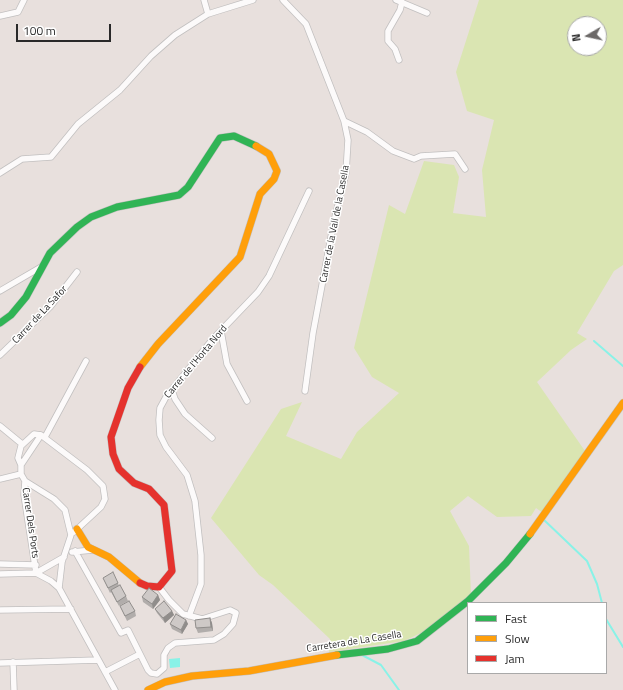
<!DOCTYPE html>
<html>
<head>
<meta charset="utf-8">
<style>
	body { margin:0 }
	#map { position:relative; width:623px; height:690px; overflow:hidden; background:#e8e0dd; font-family:"Titillium Web",sans-serif }
	canvas { display:block }
	.legend { position:absolute; left:467px; top:602px; width:140px; height:72px; box-sizing:border-box; background:#fff; border:1px solid #a9a9a9; margin:0; padding:5px 7px; list-style:none; font-size:12px; color:#292929 }
	.legend li { display:flex; align-items:center; gap:8px; height:20px }
	.legend b { width:20px; border:1px solid #a9a9a9 }
	.north { position:absolute; left:567px; top:16px; width:40px; height:40px; box-sizing:border-box; background:#fff; border:1px solid #a9a9a9; border-radius:50%; rotate:261deg; font-size:11px; font-weight:700; line-height:16px; text-align:center; color:#292929 }
	.north::after { content:''; display:block; margin:auto; width:14px; height:18px; background:#6c6968; clip-path:polygon(50% 0,100% 100%,50% 72%,0 100%) }
	.scale { position:absolute; left:16px; top:24px; width:95px; height:18px; box-sizing:border-box; border:2px solid #292929; border-top:0; padding-left:5px; font-size:12px; line-height:14px; white-space:nowrap; color:#292929; -webkit-text-stroke:3px #fff; paint-order:stroke }
</style>
</head>
<body>
<div id="map">
<canvas width="623" height="690"></canvas>
<ul class="legend">
<li><b style="height:5px;background:#30b455"></b>Fast</li>
<li><b style="height:5px;background:#ff9f0a"></b>Slow</li>
<li><b style="height:5px;background:#e5322d"></b>Jam</li>
</ul>
<div class="north">N</div>
<div class="scale">100 m</div>
</div>
<script>
const ctx = document.querySelector('canvas').getContext('2d');
ctx.lineJoin = 'round';
function fillPath(path, color) { ctx.fillStyle = color; ctx.fill(path, 'evenodd'); }
const poly = rows => new Path2D(rows.map(r => 'M' + r).join(''));
function trace(path, color, width, dash) { ctx.strokeStyle = color; ctx.lineWidth = width; ctx.lineCap = dash ? 'butt' : 'round'; ctx.setLineDash(dash || []); ctx.stroke(path); }
function drawText(font, color, halo, rows, align = 'center') {
  ctx.font = font + ' "Titillium Web",sans-serif'; ctx.lineWidth = 3; ctx.setLineDash([]); ctx.textBaseline = 'middle'; ctx.strokeStyle = halo; ctx.fillStyle = color; for (const [text, x, y, turn = 0] of rows) {
    ctx.save(); ctx.translate(x, y); ctx.rotate((+turn || 0) * Math.PI / 180); ctx.textAlign = isNaN(turn) ? turn : align; if (halo) ctx.strokeText(text, 0, 0); ctx.fillText(text, 0, 0); ctx.restore();
  }
}
fillPath(poly([
	[479,0,623,0,623,265,614,271,577,333,587,339,571,350,537,382,585,451,543,513,536,508,531,516,497,517,468,496,450,511,469,546,471,595,423,632,404,641,329,652,330,639,273,585,259,575,211,518,281,409,302,402,286,436,341,459,357,432,399,393,372,377,354,348,389,205,405,214,424,161,454,165,459,177,453,213,486,217,482,170,494,120,467,111,456,72],
	[575,24,599,24,599,48,575,48]
]), '#dae5b2');
fillPath(poly([
	[180,658,180,667,170,668,169,659]
]), '#89f2e7');
trace(poly([
	[594,341,623,366],
	[543,519,587,561,597,584,602,603],
	[606,619,623,647],
	[362,655,381,665,399,690]
]), '#89f2e7', 2);
const street = poly([
	[204,0,208,14],
	[283,0,306,24,344,121,348,140,346,173,334,221,313,333,305,391],
	[396,0,427,13],
	[0,16,18,12,24,0],
	[399,60,395,49,388,41,388,31,400,10,402,2],
	[344,121,367,132,393,151,414,159,421,156,455,154,465,169],
	[0,173,22,159,51,157,78,124,120,90,151,56,175,35,208,14,253,0],
	[0,291,41,267],
	[221,331,227,364,247,401],
	[0,355,50,307,77,272],
	[172,390,175,399,185,414,212,438],
	[0,426,22,444],
	[41,435,21,465,18,458,21,446,34,434,41,435,87,470,103,486,105,499,101,507,74,532],
	[45,437,86,361],
	[21,465,21,474,25,481,54,499,65,510,71,535,62,562,59,588,115,690],
	[0,479,21,474],
	[75,551,121,633,128,630,148,670,151,673,157,674,164,668,164,655,168,648,175,643,214,640,224,634,233,624,236,613,230,610,202,619,183,614,169,600,159,587],
	[72,552,93,550],
	[0,564,36,565],
	[0,574,36,573,24,495,25,481],
	[59,588,51,581,36,573,64,557],
	[0,610,71,609],
	[189,616,201,584,201,555,195,501,187,475,166,447,160,435,159,420,160,408,166,397,212,340,258,292,269,276,309,191],
	[13,662,14,690],
	[0,663,98,660],
	[105,672,140,654]
]);
const fast = poly([
	[0,323,11,315,26,297,50,253,77,227,91,217,117,207,179,195,188,187,220,138,234,136,256,146],
	[337,655,388,649,417,641,468,601,506,563,530,534]
]);
const slow = poly([
	[140,367,158,344,240,257,260,194,274,179,277,171,269,154,256,146],
	[77,529,88,547,109,557,140,583],
	[530,534,623,403],
	[148,690,165,682,192,676,249,671,337,655]
]);
const jam = poly([
	[140,583,147,586,159,587,172,571,164,505,149,489,134,483,119,469,113,454,111,437,128,388,140,367]
]);
trace(street, '#c1bfbf', 7);
trace(fast, '#c1bfbf', 8);
trace(slow, '#c1bfbf', 8);
trace(jam, '#c1bfbf', 8);
trace(street, '#fcfafa', 5.5);
trace(fast, '#30b455', 7);
trace(slow, '#ff9f0a', 7);
trace(jam, '#e5322d', 7);
fillPath(poly([
	[103,578,118,583,119,586,126,596,128,601,119,606,111,592,110,593],
	[158,595,160,600,153,609,143,602,142,597],
	[120,606,135,611,136,616,127,621],
	[155,609,172,611,174,615,165,623,157,613],
	[210,618,212,623,213,631,198,633,196,628],
	[186,620,188,624,182,634,172,629,170,624]
]), '#b1adab');
fillPath(poly([
	[158,595,160,600,153,609,152,604],
	[172,611,174,615,165,623,163,618],
	[210,618,212,623,213,631,211,627],
	[186,620,188,624,182,634,181,630]
]), '#908d8b');
const building = poly([
	[113,572,118,583,108,588,103,578,113,572],
	[120,585,126,596,117,602,111,590,120,585],
	[149,588,158,595,152,604,142,597,149,588],
	[129,601,135,611,125,616,120,606,129,601],
	[164,601,172,611,163,618,155,609,164,601],
	[176,614,186,620,181,630,170,624,176,614],
	[210,618,211,627,196,628,195,620,210,618]
]);
fillPath(building, '#cec9c7');
trace(building, '#908d8b', 1);
drawText('10px', '#292929', '#fff', [
	["Carrer de la Vall de la Casella",335,224,-79],
	["Carrer de La Safor",40,315,-47],
	["Carrer de l'Horta Nord",196,362,-50],
	["Carrer Dels Ports",30,523,82],
	["Carretera de La Casella",354,642,-9]
]);
</script>
</body>
</html>
